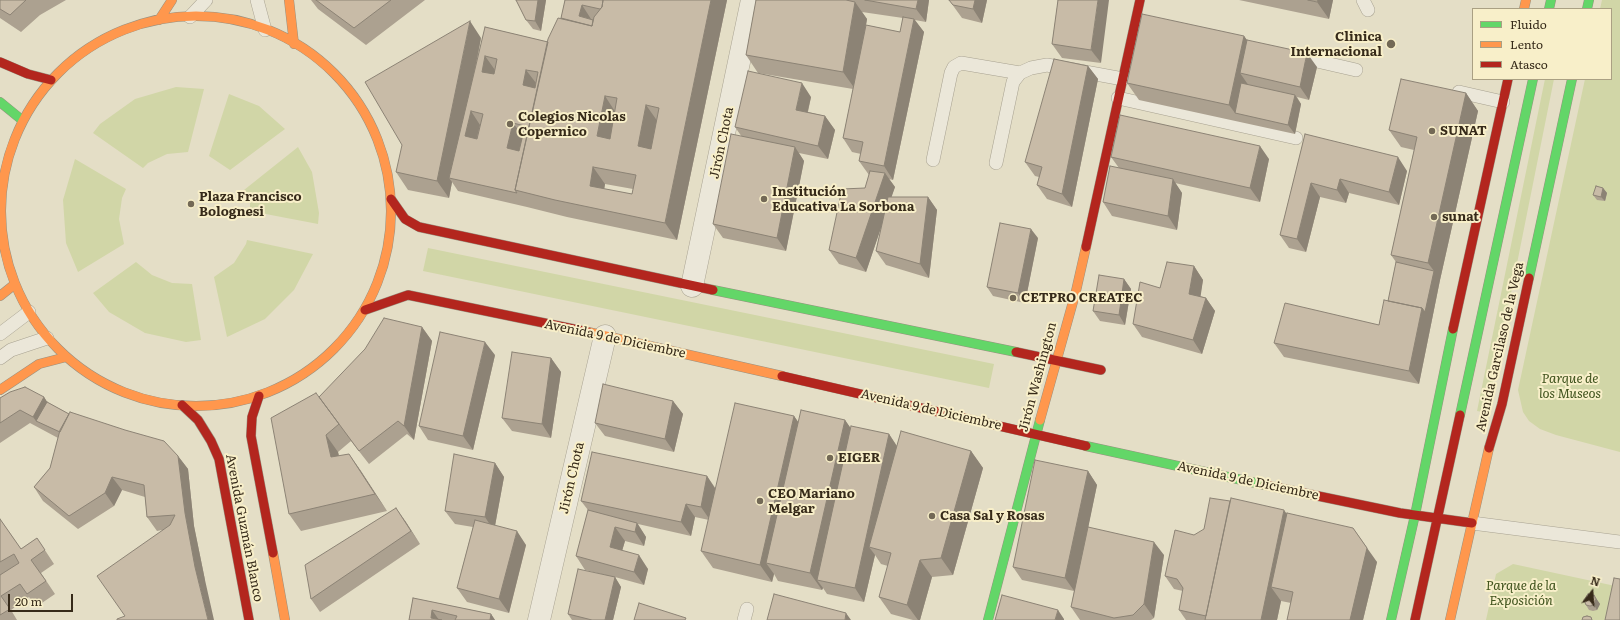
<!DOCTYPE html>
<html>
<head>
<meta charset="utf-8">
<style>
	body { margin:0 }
	#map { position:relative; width:1620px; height:620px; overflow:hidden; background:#e4dec6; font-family:Literata,serif }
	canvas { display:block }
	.legend { position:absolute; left:1472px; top:8px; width:140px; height:72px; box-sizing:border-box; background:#f8efc9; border:1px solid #aaa083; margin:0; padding:5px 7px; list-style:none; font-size:12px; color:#362a19 }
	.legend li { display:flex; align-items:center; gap:8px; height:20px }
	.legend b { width:20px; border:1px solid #aaa083 }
	.north { position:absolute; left:1572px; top:572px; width:40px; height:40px; -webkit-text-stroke:3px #f8efc9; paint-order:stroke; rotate:17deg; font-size:11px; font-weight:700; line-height:16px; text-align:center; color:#362a19 }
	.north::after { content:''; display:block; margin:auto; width:14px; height:18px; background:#362a19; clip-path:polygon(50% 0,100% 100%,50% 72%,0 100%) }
	.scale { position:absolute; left:8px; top:594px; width:65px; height:18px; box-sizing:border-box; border:2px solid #362a19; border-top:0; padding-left:5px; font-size:12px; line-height:14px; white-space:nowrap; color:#362a19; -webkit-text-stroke:3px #f8efc9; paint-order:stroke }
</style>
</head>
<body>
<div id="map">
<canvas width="1620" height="620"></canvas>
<ul class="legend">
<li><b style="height:5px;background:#63d668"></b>Fluido</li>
<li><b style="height:5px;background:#ff974d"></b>Lento</li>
<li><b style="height:5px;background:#b3261e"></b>Atasco</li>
</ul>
<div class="north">N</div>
<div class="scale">20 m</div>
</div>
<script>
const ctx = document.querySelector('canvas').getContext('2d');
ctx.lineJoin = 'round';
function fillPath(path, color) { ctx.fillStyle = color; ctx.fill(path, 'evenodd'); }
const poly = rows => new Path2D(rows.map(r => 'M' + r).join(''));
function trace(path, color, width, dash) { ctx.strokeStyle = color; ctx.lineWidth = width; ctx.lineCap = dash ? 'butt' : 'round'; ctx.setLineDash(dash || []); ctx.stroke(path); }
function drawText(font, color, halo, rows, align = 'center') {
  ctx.font = font + ' Literata,serif'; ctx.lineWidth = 4; ctx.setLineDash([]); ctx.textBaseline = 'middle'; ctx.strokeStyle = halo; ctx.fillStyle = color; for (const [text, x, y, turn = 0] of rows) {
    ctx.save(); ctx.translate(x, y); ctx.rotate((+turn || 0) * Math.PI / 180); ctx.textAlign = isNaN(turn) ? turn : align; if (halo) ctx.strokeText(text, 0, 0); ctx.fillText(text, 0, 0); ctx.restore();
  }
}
fillPath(poly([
	[1602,0,1620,0,1620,452,1556,435,1540,429,1529,421,1523,412,1518,390,1585,79,1611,79,1611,9,1600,9],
	[1545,79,1554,79,1487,413,1477,411],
	[176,87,204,89,188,152,167,154,148,163,143,168,93,133,100,124,135,99],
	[229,94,259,106,285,129,230,170,209,156],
	[298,147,312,172,319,213,318,224,250,211,250,203,244,190],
	[75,159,126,189,122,198,119,219,124,244,78,272,66,243,63,200],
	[247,240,313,254,294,290,265,319,227,337,214,277,234,263,246,244],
	[428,248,994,364,989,388,423,271],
	[136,262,152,275,172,283,192,284,201,340,186,342,145,333,109,312,93,293],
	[1513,564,1620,587,1620,620,1486,620,1496,574]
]), '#d1d6a7');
const lane = poly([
	[257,0,265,30],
	[1363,0,1368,10],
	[190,17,206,0],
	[1295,56,1356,70],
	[1459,92,1503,102],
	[1118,98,1296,138],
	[933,160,951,73,954,67,961,63,1020,73],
	[996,163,1013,82,1020,73,1031,68,1047,65,1123,79],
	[0,334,29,312],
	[0,358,11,350,47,338],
	[1472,523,1620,542],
	[744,620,747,609]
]);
const street = poly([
	[692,286,752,0],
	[539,620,605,336]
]);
const fast = poly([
	[1549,9,1551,0],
	[1587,9,1589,0],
	[0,102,22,120],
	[1529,278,1572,79],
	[713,290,1016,352],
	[1460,415,1533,79],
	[1086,446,1265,485],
	[988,620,1040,420],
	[1391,620,1415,515,1453,329]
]);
const slow = poly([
	[289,0,294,44],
	[1524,9,1526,0],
	'1 211a195 195 0 1 1 390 0a195 195 0 1 1-390 0Z',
	[159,20,172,0],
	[0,296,15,284],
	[588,332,782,376],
	[0,390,39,364,66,357],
	[1040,420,1076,291,1086,247],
	[273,553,285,620],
	[1450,620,1489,448]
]);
const jam = poly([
	[0,62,28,74,51,80],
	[391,199,405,219,419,227,713,290],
	[1086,247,1140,0],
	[365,310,408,295,588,332],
	[1453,329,1508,79],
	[1016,352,1101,370],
	[782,376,1086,446],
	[259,396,252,417,251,436,273,553],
	[182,405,198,420,211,441,219,459,249,620],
	[1489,448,1502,404,1529,278],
	[1265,485,1400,513,1472,523],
	[1415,620,1460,415]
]);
trace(lane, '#a8a291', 14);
trace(street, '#a8a291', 23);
trace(fast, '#989180', 10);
trace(slow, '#989180', 10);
trace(jam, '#989180', 10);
trace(lane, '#ebe7d9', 13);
trace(street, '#ebe7d9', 22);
trace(fast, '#63d668', 9);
trace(slow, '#ff974d', 9);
trace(jam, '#b3261e', 9);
fillPath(poly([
	[0,0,66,0,40,15,21,32,0,18],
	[311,0,425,0,366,45,318,9],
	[516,0,546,0,541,31,533,29,526,20],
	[565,0,727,0,677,240,567,217,527,207,458,191,452,182,449,198,408,190,396,172,481,38,476,67,485,27,548,42,561,18],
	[605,184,633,189,632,194,604,189],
	[756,0,929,0,926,22,915,20,924,32,893,180,889,179,895,187,891,197,928,197,937,210,929,278,886,265,876,251,882,224,866,272,839,264,829,250,865,188,869,175,859,161,861,154,852,152,843,138,853,89,758,73,746,55],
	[862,12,903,18,900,32,866,25,867,19],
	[949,0,987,0,982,23,962,18],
	[1058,0,1101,63,1062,58,1052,44],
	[1239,0,1333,0,1329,19],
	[1244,36,1247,40,1317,67,1309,100,1297,97,1301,104,1295,134,1139,100,1127,83],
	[1088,66,1098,79,1072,207,1047,199,1037,185,1039,177,1035,176,1025,162],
	[1466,93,1478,111,1440,280,1419,384,1284,357,1274,343,1379,325,1388,301,1396,262,1391,255,1414,150,1401,147,1389,130],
	[811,97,808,112,825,116,835,130,828,159,799,153,804,161,786,251,723,238,713,224,742,137,735,127],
	[1305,134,1407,171,1399,205,1349,193,1346,203,1320,197,1306,252,1289,248,1280,235],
	[1111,157,1269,159,1260,202,1175,183,1182,193,1177,230,1112,216,1103,202,1119,168],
	[1603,188,1607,193,1605,201,1597,200,1593,195],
	[1038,238,1025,303,993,296,987,287],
	[1194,266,1203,280,1200,296,1206,298,1215,311,1202,354,1142,337,1133,324,1160,288],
	[1124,279,1131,289,1125,325,1100,321,1093,311],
	[422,327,432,341,414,440,407,434,369,464,351,441,338,452,339,456,349,454,387,511,301,531,289,514,319,397],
	[495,355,473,450,428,440,419,426],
	[551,358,561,372,551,438,512,431,502,418],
	[44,397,47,402,69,414,178,456,188,469,194,526,205,580,125,616,162,530,157,531,147,517,145,497,122,490,114,506,78,529,43,501,34,487,50,468,58,438,30,423,0,443,0,398],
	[673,401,683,414,674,452,605,436,595,423],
	[794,416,798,422,845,420,850,428,889,434,897,446,971,451,983,468,953,575,932,577,920,620,913,620,891,614,879,597,888,566,881,564,875,555,864,602,827,594,823,588,822,590,778,581,774,574,772,582,713,568,701,551,709,520,695,517,691,536,638,524,646,537,644,546,625,541,622,551,648,569,644,585,615,577,621,587,613,620,572,620,568,614,605,575,585,570,576,556,588,510,581,501,707,476,716,489],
	[495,463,504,477,495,526,526,545,509,613,467,602,457,588,473,527,455,524,445,511],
	[1088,471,1097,485,1088,527,1164,555,1154,618,1151,620,1080,620,1071,607,1074,591,1022,580,1013,567],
	[396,508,420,544,320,612,311,599],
	[1287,513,1377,562,1363,620,1287,620,1291,603,1281,601,1277,620,1186,620,1179,610,1183,591,1174,589,1165,576,1194,535],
	[0,519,21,549,37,538,54,564,41,573,55,594,36,607,29,597,11,610,17,620,0,620],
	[413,598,491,614,495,620,409,620],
	[1597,600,1600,604,1597,610,1593,611,1589,610,1586,605]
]), '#aca190');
fillPath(poly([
	[538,0,546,0,541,31,535,21],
	[711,0,727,0,677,240,665,223],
	[918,0,929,0,926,22,916,9],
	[975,0,987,0,982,23,973,9],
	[1098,0,1109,0,1101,63,1091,50],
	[1318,0,1333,0,1329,19,1317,2],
	[855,2,867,19,855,89,843,72],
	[582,5,591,19,579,16],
	[914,19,924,32,893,180,884,166],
	[470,21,481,38,453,178,449,178,452,182,449,198,437,181],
	[1244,36,1256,53,1240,73,1249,86,1235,113,1229,105],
	[1307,53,1317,67,1309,100,1300,87],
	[485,56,495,70,491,85,482,72],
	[1088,66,1098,79,1072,207,1062,194],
	[526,70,536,83,532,98,523,85],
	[802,83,811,97,805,123,796,110],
	[1466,93,1478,111,1440,280,1419,384,1409,371,1422,308,1434,271,1428,263],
	[1295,95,1301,104,1295,134,1288,125],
	[605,96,616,113,609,153,597,136],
	[646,105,658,122,650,163,638,146],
	[471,111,480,125,474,149,465,136],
	[825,116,835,130,828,159,818,146],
	[513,123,523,136,517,161,507,148],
	[1260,146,1269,159,1260,202,1250,188],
	[795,147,804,161,786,251,777,238],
	[1398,157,1407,171,1399,205,1389,192],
	[593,167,605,184,602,204,590,186],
	[885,173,895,187,866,272,856,258],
	[1173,179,1182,193,1177,230,1168,216],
	[1340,179,1349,193,1346,203,1337,190],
	[1311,183,1320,197,1306,252,1297,239],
	[1603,188,1607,193,1605,201,1601,197],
	[928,197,937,210,929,278,920,264],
	[1031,229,1038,238,1025,303,1018,293],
	[1194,266,1203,280,1199,307,1189,294],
	[1124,279,1131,289,1125,325,1119,315],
	[1206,298,1215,311,1202,354,1193,340],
	[422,327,432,341,414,440,404,426],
	[485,342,495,355,473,450,463,436],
	[551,358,561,372,551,438,542,424],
	[44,397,53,411,36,421,33,417],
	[673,401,683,414,674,452,665,439],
	[794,416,806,433,766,563,774,574,772,582,760,565],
	[845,420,857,437,817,580,823,588,822,590,810,573],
	[889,434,898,448,869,547,875,555,864,602,855,588],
	[326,435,338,452,343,474,331,457],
	[971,451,983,468,953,575,941,558],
	[349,454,361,471,387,511,375,494],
	[178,456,188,469,194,526,205,580,214,620,208,620,195,567,185,513],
	[495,463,504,477,494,531,485,517],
	[1088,471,1097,485,1075,592,1065,578],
	[707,476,716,490,710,520,701,507],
	[112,477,122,490,114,506,105,493],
	[686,504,695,517,691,536,681,522],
	[396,508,406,522,420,544,411,531],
	[1284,510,1296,527,1271,587,1281,601,1277,620,1261,620],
	[637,523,646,537,644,546,635,532],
	[615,527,625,541,619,561,610,547],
	[1353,528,1377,562,1363,620,1350,620],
	[517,531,526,545,509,613,499,599],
	[1154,542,1164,555,1154,618,1144,604],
	[639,555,648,569,644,585,634,572],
	[920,560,932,577,920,620,918,620,907,605],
	[615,577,621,587,613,620,605,620],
	[1594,595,1600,604,1597,610,1594,605],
	[432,610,439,620,431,618],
	[1058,610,1064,619,1064,620,1055,620],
	[846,613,851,620,845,620],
	[491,614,495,620,490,620]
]), '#8c8375');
const building = poly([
	[0,0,26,0,10,15,0,9,0,0],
	[316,0,391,0,354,28,316,0],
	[516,0,538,0,535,21,526,20,516,0],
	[565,0,603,0,602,7,600,9,582,5,579,16,593,20,592,26,561,18,565,0],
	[603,0,711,0,665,223,555,200,515,190,548,39,558,18,592,26,594,17,602,7,603,0],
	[605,96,617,98,610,139,597,136,605,96],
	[646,105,659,108,651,149,638,146,646,105],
	[593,167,636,175,632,194,590,186,593,167],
	[756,0,846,0,855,2,843,72,746,55,756,0],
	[865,0,918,0,916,9,865,0],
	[949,0,975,0,973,9,953,5,949,0],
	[1058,0,1098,0,1091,50,1052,44,1058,0],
	[1308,0,1318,0,1317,2,1308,0],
	[1142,14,1244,36,1229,105,1127,83,1142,14],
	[903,17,914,19,884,166,859,161,863,142,843,138,866,25,900,32,903,17],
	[470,21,437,181,396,172,402,145,365,82,470,21],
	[485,27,548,42,515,190,517,193,449,178,485,27],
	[485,56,497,59,494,74,482,72,485,56],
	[526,70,538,72,535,88,523,85,526,70],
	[471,111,483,114,477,139,465,136,471,111],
	[513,123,525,126,519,151,507,148,513,123],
	[1247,40,1307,53,1300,87,1240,73,1247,40],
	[1054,59,1088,66,1062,194,1037,185,1042,167,1025,162,1054,59],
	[748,71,802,83,796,110,825,116,818,146,735,127,748,71],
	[1401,79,1466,93,1428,263,1391,255,1417,137,1389,130,1401,79],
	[1241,83,1295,95,1288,125,1235,113,1241,83],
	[1120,115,1260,146,1250,188,1111,157,1120,115],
	[731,134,795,147,777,238,713,224,731,134],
	[1305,134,1398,157,1389,192,1340,179,1337,190,1311,183,1297,239,1280,235,1305,134],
	[1110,166,1173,179,1168,216,1103,202,1110,166],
	[870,171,885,173,856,258,829,250,842,189,865,188,870,171],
	[1596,186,1603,188,1601,197,1593,195,1596,186],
	[888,197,928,197,920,264,876,251,888,197],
	[1000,223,1031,229,1018,293,987,287,1000,223],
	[1167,262,1194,266,1189,294,1206,298,1193,340,1133,324,1140,282,1160,288,1167,262],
	[1396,262,1434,271,1425,312,1422,308,1388,301,1396,262],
	[1099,275,1124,279,1119,315,1093,311,1099,275],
	[1384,300,1422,308,1409,371,1274,343,1285,303,1379,325,1384,300],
	[384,318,422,327,404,426,398,421,359,451,319,397,365,349,384,318],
	[440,332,485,342,463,436,419,426,440,332],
	[512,352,551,358,542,424,502,418,512,352],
	[603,384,673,401,665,439,595,423,603,384],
	[25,387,44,397,33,417,20,410,0,423,0,398,10,392,25,387],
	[316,393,339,424,326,435,331,457,349,454,375,494,289,514,271,418,316,393],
	[47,402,69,414,60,432,36,421,47,402],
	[735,403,794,416,760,565,701,551,735,403],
	[801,410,845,420,810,573,766,563,801,410],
	[70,412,125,430,164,441,178,456,185,513,195,567,208,620,117,620,117,619,125,616,97,576,170,525,175,515,147,517,144,485,112,477,105,493,69,516,34,487,50,468,60,430,70,412],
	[851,426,889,434,855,588,817,580,851,426],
	[901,431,971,451,941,558,920,560,907,605,879,597,891,553,869,547,901,431],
	[592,452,707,476,701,507,686,504,681,522,581,501,592,452],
	[454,454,495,463,485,517,445,511,454,454],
	[1035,460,1088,471,1065,578,1013,567,1035,460],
	[1210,498,1230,501,1206,616,1179,610,1183,588,1177,579,1165,576,1175,530,1194,535,1204,529,1210,498],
	[1231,498,1284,510,1261,620,1205,620,1231,498],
	[396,508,411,531,311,599,305,565,396,508],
	[588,510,637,523,635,532,615,527,610,547,639,555,634,572,576,556,588,510],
	[1287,513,1353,528,1367,548,1350,620,1287,620,1293,592,1271,587,1287,513],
	[0,519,21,549,37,538,45,550,31,560,46,581,27,594,20,584,1,596,10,609,0,615,0,575,19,563,14,554,0,562,0,519],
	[475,520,517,531,499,599,457,588,475,520],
	[1088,527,1154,542,1144,604,1133,615,1114,618,1071,607,1088,527],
	[578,569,615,577,605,620,592,620,568,614,578,569],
	[1614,578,1620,579,1620,620,1605,620,1614,578],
	[774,594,846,613,845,620,767,620,774,594],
	[1588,594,1594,595,1596,599,1594,605,1590,606,1586,605,1584,600,1588,594],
	[1002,595,1058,610,1055,620,995,620,1002,595],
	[413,598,491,614,490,620,455,620,457,616,432,610,431,618,442,620,409,620,413,598],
	[639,603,686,618,685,620,634,620,639,603],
	[1587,616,1591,617,1592,620,1582,620,1583,617,1587,616]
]);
fillPath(building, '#c8bba7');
trace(building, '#8c8375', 1);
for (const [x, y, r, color] of [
	[1391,44,5,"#736956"],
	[510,124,4,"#736956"],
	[1432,131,4,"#736956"],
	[764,199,4,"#736956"],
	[191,204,4,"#736956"],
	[1434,217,4,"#736956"],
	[1013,298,4,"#736956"],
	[830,458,4,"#736956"],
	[760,501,4,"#736956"],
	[932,516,4,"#736956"]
]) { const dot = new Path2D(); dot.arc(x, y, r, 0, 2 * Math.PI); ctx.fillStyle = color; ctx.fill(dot); trace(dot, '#f8efc9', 1.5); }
drawText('bold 13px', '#362a19', '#f8efc9', [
	["Clinica",1382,37,"right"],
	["Internacional",1382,52,"right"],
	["Colegios Nicolas",518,117],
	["Copernico",518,132],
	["SUNAT",1440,131],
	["Institución",772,192],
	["Educativa La Sorbona",772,207],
	["Plaza Francisco",199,197],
	["Bolognesi",199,212],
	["sunat",1442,217],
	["CETPRO CREATEC",1021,298],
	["EIGER",838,458],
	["CEO Mariano",768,494],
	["Melgar",768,509],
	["Casa Sal y Rosas",940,516]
], 'left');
drawText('13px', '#362a19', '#f8efc9', [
	["Jirón Chota",722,143,-78],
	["Avenida 9 de Diciembre",615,339,12],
	["Avenida Garcilaso de la Vega",1500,347,-77],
	["Jirón Washington",1038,377,-75],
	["Avenida 9 de Diciembre",931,410,13],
	["Jirón Chota",572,478,-77],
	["Avenida 9 de Diciembre",1248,481,12],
	["Avenida Guzmán Blanco",244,528,79]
]);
drawText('italic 13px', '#41541e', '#f8efc9', [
	["Parque de",1570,379],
	["los Museos",1570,394],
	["Parque de la",1521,586],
	["Exposición",1521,601]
]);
</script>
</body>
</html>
